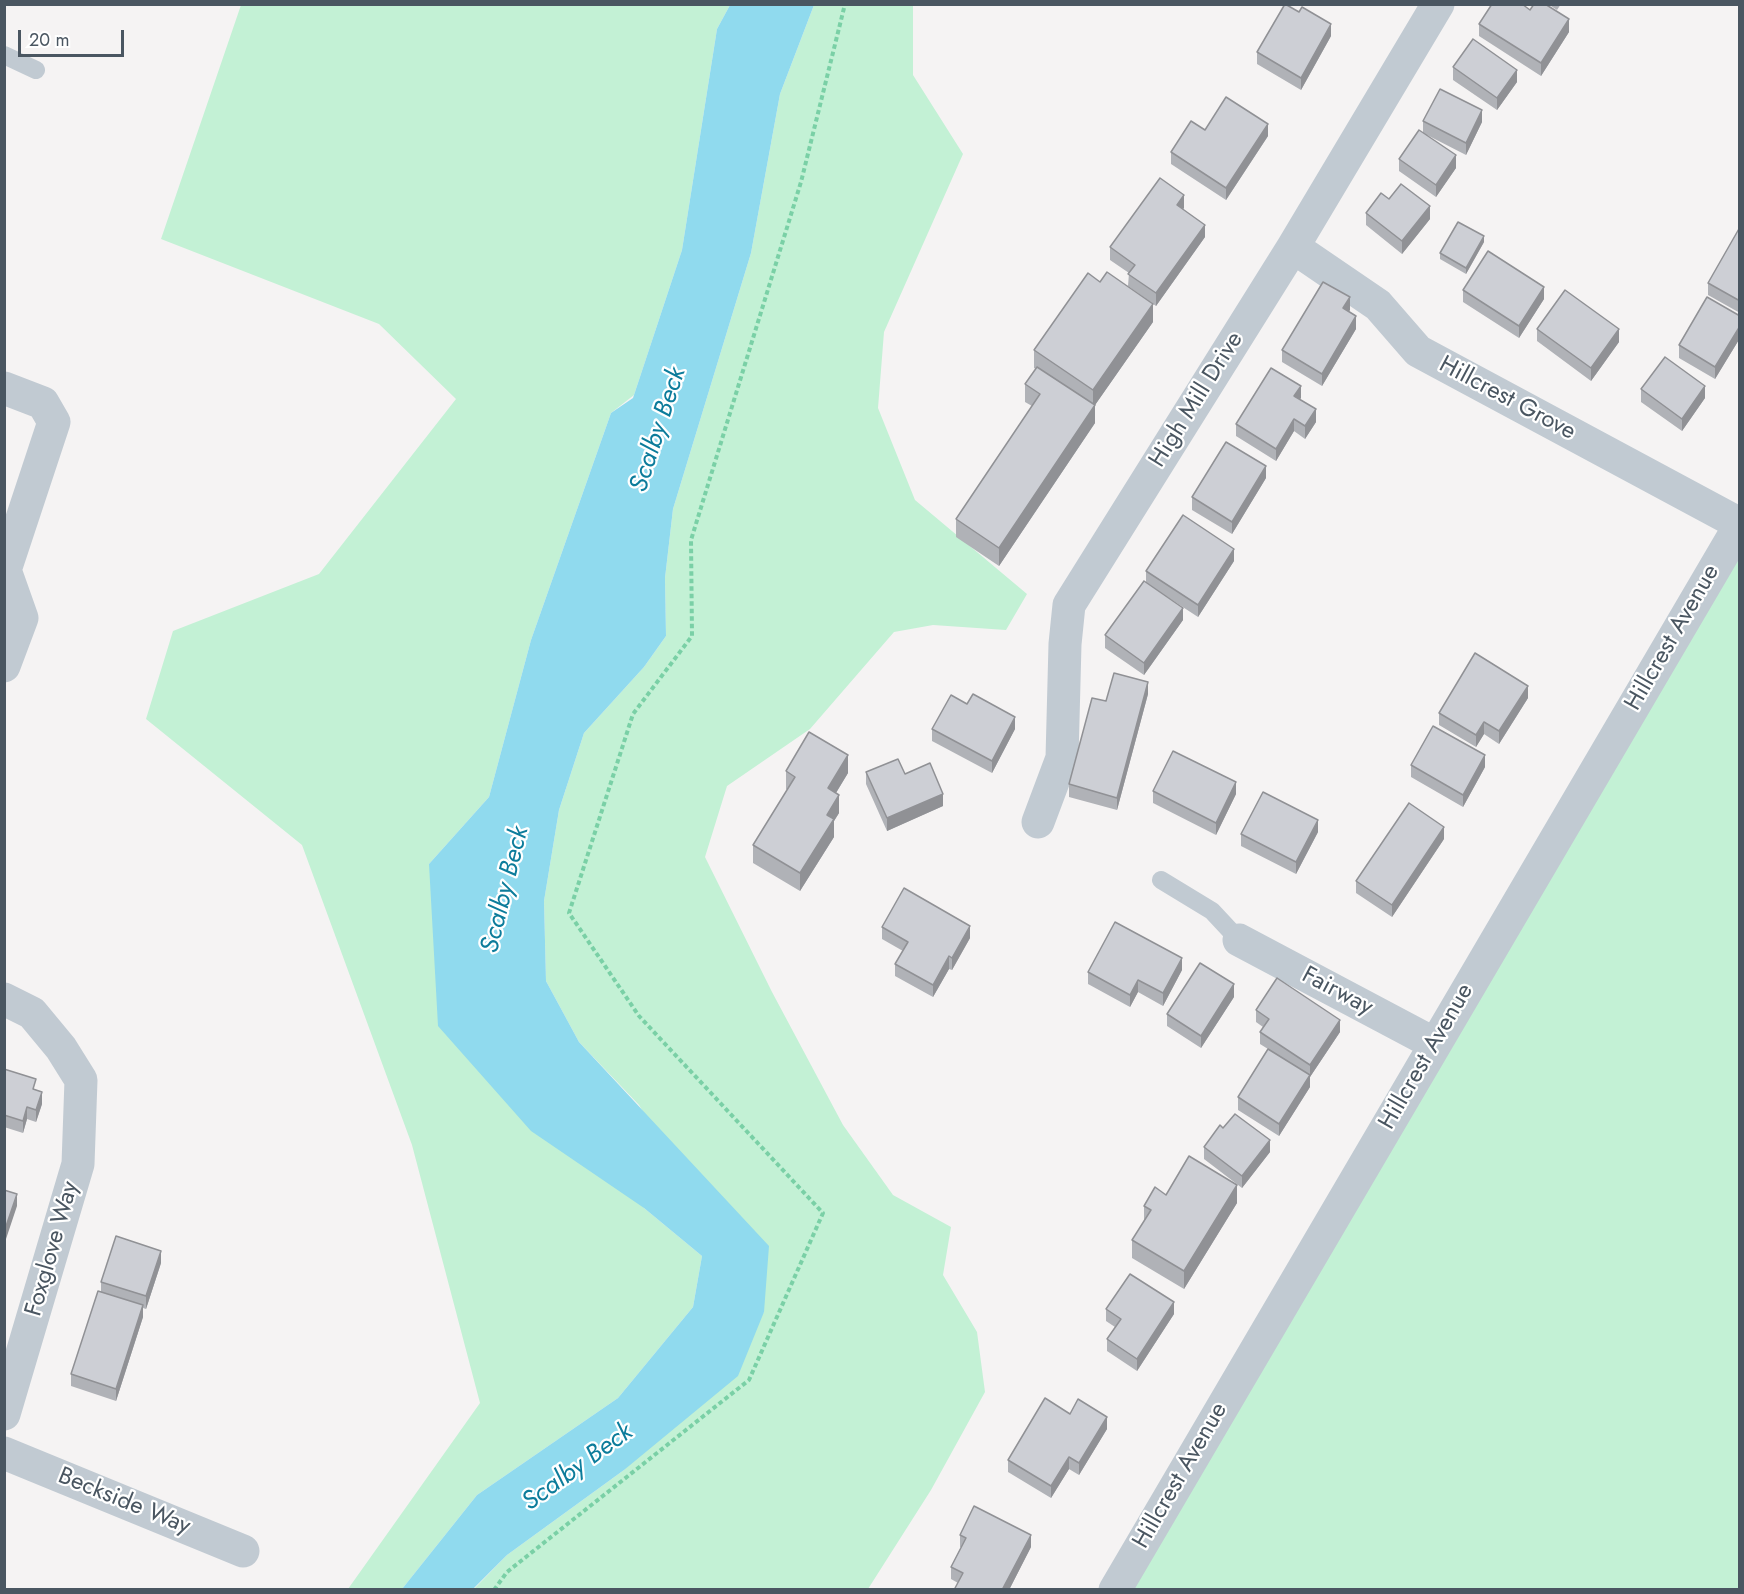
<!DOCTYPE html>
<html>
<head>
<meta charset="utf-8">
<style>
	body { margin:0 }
	#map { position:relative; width:1744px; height:1594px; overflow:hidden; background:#f5f3f3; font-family:Jost,sans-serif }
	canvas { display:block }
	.frame { position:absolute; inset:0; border:6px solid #4a5661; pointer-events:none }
	.scale { position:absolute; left:18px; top:30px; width:106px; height:27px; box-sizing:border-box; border:3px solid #4a5661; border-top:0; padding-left:8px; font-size:18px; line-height:21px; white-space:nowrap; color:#4a5661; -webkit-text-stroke:4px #fff; paint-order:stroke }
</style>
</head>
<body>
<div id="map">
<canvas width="1744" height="1594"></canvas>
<div class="frame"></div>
<div class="scale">20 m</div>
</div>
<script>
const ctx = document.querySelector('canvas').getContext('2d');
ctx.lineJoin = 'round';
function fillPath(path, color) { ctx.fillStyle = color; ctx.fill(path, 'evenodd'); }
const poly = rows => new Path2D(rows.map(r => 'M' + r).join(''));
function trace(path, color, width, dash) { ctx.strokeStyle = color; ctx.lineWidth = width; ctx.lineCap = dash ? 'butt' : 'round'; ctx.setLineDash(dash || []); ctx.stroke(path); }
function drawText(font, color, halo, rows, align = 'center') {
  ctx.font = font + ' Jost,sans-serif'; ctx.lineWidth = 4.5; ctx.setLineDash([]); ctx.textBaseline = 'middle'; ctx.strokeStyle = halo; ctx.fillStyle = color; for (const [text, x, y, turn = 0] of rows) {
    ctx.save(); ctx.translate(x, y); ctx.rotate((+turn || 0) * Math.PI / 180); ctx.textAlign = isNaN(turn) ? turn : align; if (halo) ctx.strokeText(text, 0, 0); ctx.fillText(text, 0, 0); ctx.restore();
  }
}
fillPath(poly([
	[241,5,730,5,717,29,682,250,634,395,611,413,531,640,489,797,429,864,644,1208,702,1256,693,1307,618,1398,477,1495,402,1589,348,1589,480,1403,412,1145,302,845,146,719,173,631,319,574,456,399,379,324,161,239],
	[814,5,913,5,913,75,963,154,884,332,878,408,915,500,1027,594,1006,630,933,625,894,632,810,729,727,786,705,857,772,992,843,1125,893,1195,951,1227,943,1275,977,1332,985,1392,931,1490,868,1589,473,1590,507,1555,624,1470,764,1312,639,1105,579,1042,546,981,544,901,559,810,584,733,644,667,666,636,665,578,673,509,751,253,780,94],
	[1739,525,1739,1589,1115,1590]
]), '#c3f1d5');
fillPath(poly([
	[730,5,814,5,780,94,751,253,673,509,665,578,666,636,644,667,584,733,559,810,544,901,546,981,579,1042,769,1246,764,1312,738,1376,624,1470,507,1555,473,1589,402,1589,477,1495,618,1398,693,1307,702,1256,644,1208,531,1131,438,1026,429,864,489,797,531,640,611,413,633,398,682,250,717,29]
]), '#90daee');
trace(poly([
	[494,1590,507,1572,749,1380,823,1213,639,1016,569,913,633,714,692,636,691,540,801,182,845,4]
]), '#7ad0a6', 4, [4.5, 3]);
trace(poly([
	[4,55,36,70],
	[1161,880,1212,911,1239,940]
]), '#c1cad2', 18);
trace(poly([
	[1293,247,1378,305,1418,351,1740,524],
	[4,388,43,403,54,422,5,570,22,618,4,666],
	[1038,822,1062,758,1065,644,1069,605,1293,247,1438,4],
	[1239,940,1435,1044],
	[4,999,32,1013,61,1048,81,1080,78,1164,4,1414],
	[4,1453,243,1551],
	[1115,1590,1740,525]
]), '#c1cad2', 33);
fillPath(poly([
	[1548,4,1561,4,1557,10],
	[1530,10,1569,32,1541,76,1479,36,1479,24],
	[1299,12,1331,36,1301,90,1257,64,1257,52],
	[1453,67,1517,82,1497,110,1453,80],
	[1423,121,1482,122,1466,155,1427,135,1456,168,1436,197,1399,171,1399,159,1423,133],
	[1268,136,1226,200,1171,164,1171,152],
	[1389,199,1430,219,1402,254,1366,225,1366,213],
	[1184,208,1183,209,1205,237,1156,306,1128,286,1129,273,1110,260,1110,247],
	[1740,227,1740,313,1708,295,1708,283],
	[1484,242,1466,274,1440,259,1440,253],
	[1463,290,1544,299,1519,338,1463,302],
	[1350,310,1348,312,1356,329,1322,386,1282,362,1282,350],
	[1740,316,1740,338,1715,379,1679,358,1679,345],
	[1153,322,1095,405,1095,423,999,566,956,537,956,519,1032,406,1025,402,1025,384,1036,369,1034,368,1034,350],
	[1537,329,1619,342,1591,381,1537,341],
	[1641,389,1705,398,1682,431,1641,402],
	[1301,398,1300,399,1316,422,1305,439,1294,431,1276,461,1236,436,1236,424],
	[1266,478,1232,534,1192,510,1192,497],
	[1234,561,1198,617,1166,596,1183,620,1144,675,1105,648,1105,635,1146,583,1146,571],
	[1148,694,1117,810,1069,797,1069,784,1106,701],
	[1528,698,1499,744,1484,734,1476,747,1439,725,1439,713],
	[932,729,1015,729,992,773,932,741],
	[1411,765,1485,767,1463,807,1411,777],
	[786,771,848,773,836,793,839,813,834,821,834,837,800,891,753,863,753,845,787,790,786,789],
	[866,772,905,774,943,806,887,831,866,784],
	[1153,791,1236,794,1216,835,1153,803],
	[1318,832,1296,874,1241,846,1241,834],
	[1444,839,1392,917,1356,893,1356,881],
	[882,927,970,938,952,970,949,969,933,997,895,976,895,964,903,951,882,939],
	[1182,970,1163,1006,1138,992,1130,1007,1088,984,1088,972],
	[1234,997,1201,1048,1167,1026,1167,1014],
	[1256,1010,1340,1032,1310,1077,1310,1087,1279,1136,1238,1110,1238,1097,1268,1049,1260,1044,1260,1032,1263,1027,1256,1022],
	[4,1069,36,1090,42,1104,36,1122,27,1119,23,1133,4,1127],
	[1223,1128,1270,1152,1242,1188,1204,1159,1204,1147],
	[1166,1195,1237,1203,1184,1289,1132,1258,1132,1240,1144,1221,1144,1206],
	[161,1263,146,1309,143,1308,143,1317,116,1401,71,1386,71,1374,101,1291,101,1282],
	[1106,1309,1174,1314,1137,1371,1107,1351,1107,1339,1115,1327,1106,1321],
	[1070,1414,1107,1429,1079,1475,1069,1469,1051,1498,1008,1472,1008,1460],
	[960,1535,1031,1547,1009,1590,954,1590,958,1583,951,1579,951,1567,961,1547,960,1547]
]), '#b0b2b7');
fillPath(poly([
	[1569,19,1569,32,1541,76,1541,63],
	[1331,24,1331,36,1301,90,1301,78],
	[1517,70,1517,82,1497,110,1497,98],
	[1482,110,1482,122,1466,155,1466,143],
	[1268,124,1268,136,1226,200,1226,188],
	[1456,155,1456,168,1436,197,1436,185],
	[1184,195,1184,208,1177,218,1177,205],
	[1430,206,1430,219,1402,254,1402,241],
	[1205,225,1205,237,1156,306,1156,293],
	[1484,236,1484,242,1466,274,1466,268],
	[1544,287,1544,299,1519,338,1519,326],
	[1350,297,1350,310,1343,321,1343,308],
	[1153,304,1153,322,1093,408,1093,390],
	[1356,316,1356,329,1322,386,1322,374],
	[1740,326,1740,338,1715,379,1715,367],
	[1619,329,1619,342,1591,381,1591,368],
	[1301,386,1301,398,1294,408,1294,396],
	[1705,386,1705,398,1682,431,1682,419],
	[1095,405,1095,423,999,566,999,548],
	[1316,409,1316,422,1305,439,1305,426],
	[1294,419,1294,431,1276,461,1276,449],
	[1266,466,1266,478,1232,534,1232,522],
	[1234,549,1234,561,1198,617,1198,605],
	[1183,608,1183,620,1144,675,1144,663],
	[1148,682,1148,694,1117,810,1117,798],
	[1528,686,1528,698,1499,744,1499,731],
	[1015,717,1015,729,992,773,992,761],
	[1484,722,1484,734,1476,747,1476,735],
	[848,755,848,773,828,806,828,788],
	[1485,755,1485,767,1463,807,1463,795],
	[1236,782,1236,794,1216,835,1216,823],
	[943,794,943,806,887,831,887,818],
	[839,795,839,813,834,821,834,837,800,891,800,873,827,815],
	[1318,820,1318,832,1296,874,1296,862],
	[1444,827,1444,839,1392,917,1392,905],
	[970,926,970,938,952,970,952,958],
	[949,956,949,969,933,997,933,985],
	[1182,958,1182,970,1163,1006,1163,993],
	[1138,980,1138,992,1130,1007,1130,995],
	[1234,984,1234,997,1201,1048,1201,1036],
	[1340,1020,1340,1032,1310,1077,1310,1087,1279,1136,1279,1124,1310,1075,1310,1065],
	[42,1092,42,1104,36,1122,36,1110],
	[27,1107,27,1119,23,1133,23,1121],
	[1270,1140,1270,1152,1242,1188,1242,1176],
	[1237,1185,1237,1203,1184,1289,1184,1271],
	[17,1194,17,1206,4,1245,4,1232],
	[161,1251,161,1263,146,1309,146,1296],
	[1174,1302,1174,1314,1137,1371,1137,1359],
	[143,1305,143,1317,116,1401,116,1389],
	[1107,1417,1107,1429,1079,1475,1079,1463],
	[1069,1457,1069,1469,1051,1498,1051,1486],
	[1031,1535,1031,1547,1009,1590,1002,1590]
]), '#909195');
const building = poly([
	[1285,4,1299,12,1302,7,1331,24,1301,78,1257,52,1285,4],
	[1492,4,1522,4,1530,10,1534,4,1545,4,1569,19,1541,63,1479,24,1492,4],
	[1473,39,1517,70,1497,98,1453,67,1473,39],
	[1440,89,1482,110,1466,143,1423,121,1440,89],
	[1226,97,1268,124,1226,188,1171,152,1191,121,1205,130,1226,97],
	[1419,130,1456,155,1436,185,1399,159,1419,130],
	[1160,178,1184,195,1177,205,1205,225,1156,293,1128,274,1135,265,1110,247,1160,178],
	[1401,184,1430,206,1402,241,1366,213,1381,193,1389,199,1401,184],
	[1458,222,1484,236,1466,268,1440,253,1458,222],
	[1740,227,1740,301,1708,283,1740,227],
	[1488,251,1544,287,1519,326,1463,290,1488,251],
	[1107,272,1153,304,1093,390,1034,350,1088,273,1100,282,1107,272],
	[1323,282,1350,297,1343,308,1356,316,1322,374,1282,350,1323,282],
	[1565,290,1619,329,1591,368,1537,329,1565,290],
	[1707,297,1740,316,1740,326,1715,367,1679,345,1707,297],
	[1665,357,1705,386,1682,419,1641,389,1665,357],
	[1037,367,1095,405,999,548,956,519,1040,394,1025,384,1037,367],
	[1271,368,1301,386,1294,396,1316,409,1305,426,1294,419,1276,449,1236,424,1271,368],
	[1226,442,1266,466,1232,522,1192,497,1226,442],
	[1183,515,1234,549,1198,605,1146,571,1183,515],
	[1144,581,1183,608,1144,663,1105,635,1144,581],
	[1475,653,1528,686,1499,731,1484,722,1476,735,1439,713,1475,653],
	[1114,673,1148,682,1117,798,1069,784,1092,698,1106,701,1114,673],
	[973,694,1015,717,992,761,932,729,951,695,967,704,973,694],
	[1433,726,1485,755,1463,795,1411,765,1433,726],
	[809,732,848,755,828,788,839,795,827,815,834,819,800,873,753,845,795,777,786,771,809,732],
	[1173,751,1236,782,1216,823,1153,791,1173,751],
	[898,759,905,774,930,763,943,794,887,818,866,772,898,759],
	[1263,792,1318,820,1296,862,1241,834,1263,792],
	[1409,803,1444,827,1392,905,1356,881,1409,803],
	[904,888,970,926,952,958,949,956,933,985,895,964,908,942,882,927,904,888],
	[1115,922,1182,958,1163,993,1138,980,1130,995,1088,972,1115,922],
	[1200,963,1234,984,1201,1036,1167,1014,1200,963],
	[1277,978,1340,1020,1310,1065,1260,1032,1269,1019,1256,1010,1277,978],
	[1268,1049,1310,1075,1279,1124,1238,1097,1268,1049],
	[4,1069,36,1079,33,1089,42,1092,36,1110,27,1107,23,1121,4,1115,4,1069],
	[1235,1114,1270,1140,1242,1176,1204,1147,1220,1125,1223,1128,1235,1114],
	[1189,1156,1237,1185,1184,1271,1132,1240,1151,1210,1144,1206,1155,1187,1166,1195,1189,1156],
	[4,1190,17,1194,4,1232,4,1190],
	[116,1236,161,1251,146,1296,101,1282,116,1236],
	[1130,1274,1174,1302,1137,1359,1107,1339,1121,1319,1106,1309,1130,1274],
	[98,1291,143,1305,116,1389,71,1374,98,1291],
	[1045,1398,1070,1414,1078,1399,1107,1417,1079,1463,1069,1457,1051,1486,1008,1460,1045,1398],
	[974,1506,1031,1535,1002,1590,954,1590,963,1573,951,1567,966,1538,960,1535,974,1506]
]);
fillPath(building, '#cdcfd5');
trace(building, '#909195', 1.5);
drawText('24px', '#4a5661', '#fff', [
	["Hillcrest Grove",1507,399,28],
	["High Mill Drive",1197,400,-58],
	["Hillcrest Avenue",1673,638,-60],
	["Fairway",1337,992,28],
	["Hillcrest Avenue",1427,1057,-60],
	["Foxglove Way",53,1249,-74],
	["Hillcrest Avenue",1181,1476,-60],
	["Beckside Way",124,1502,22]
]);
drawText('italic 26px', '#0c7c9b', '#fff', [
	["Scalby Beck",659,430,-72],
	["Scalby Beck",506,890,-76],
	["Scalby Beck",578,1468,-36]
]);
</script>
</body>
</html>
